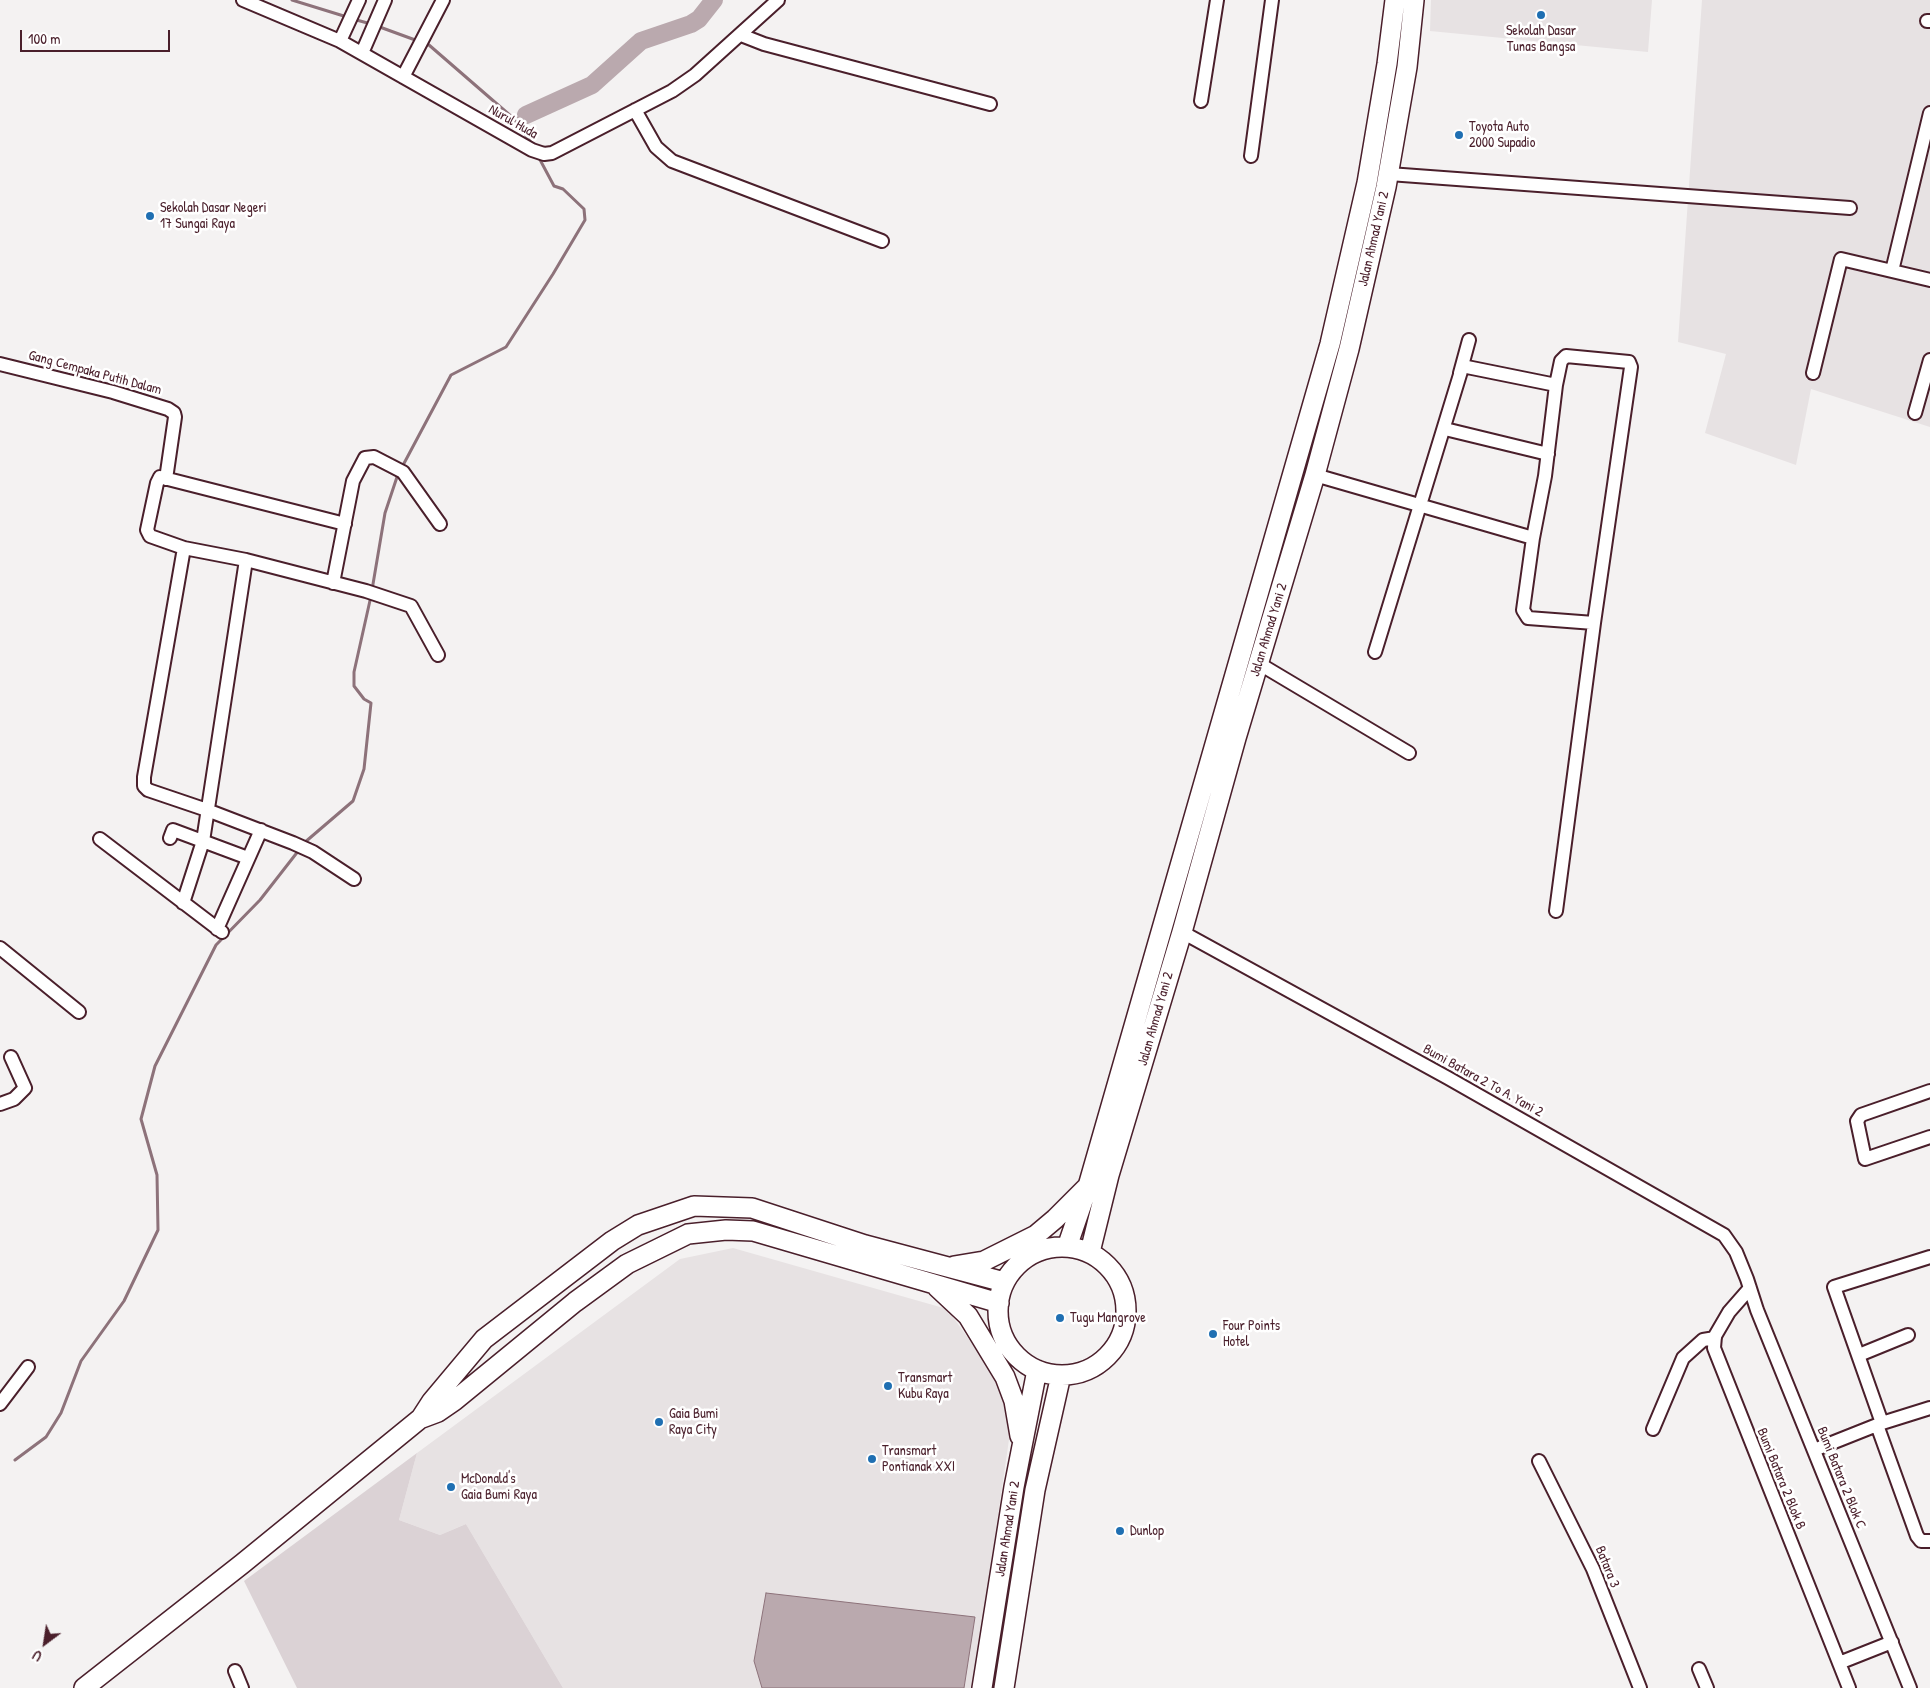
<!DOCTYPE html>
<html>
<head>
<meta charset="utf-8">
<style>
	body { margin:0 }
	#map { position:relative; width:1930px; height:1688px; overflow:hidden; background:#f4f2f2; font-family:"Patrick Hand",sans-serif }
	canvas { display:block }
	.north { position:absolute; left:20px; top:1618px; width:50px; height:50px; -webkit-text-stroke:4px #fff; paint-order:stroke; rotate:211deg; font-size:14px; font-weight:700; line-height:20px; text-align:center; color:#4a1f2b }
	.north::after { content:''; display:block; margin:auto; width:18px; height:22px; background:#4a1f2b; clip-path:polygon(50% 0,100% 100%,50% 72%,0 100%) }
	.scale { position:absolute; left:20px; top:30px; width:150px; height:22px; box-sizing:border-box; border:2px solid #4a1f2b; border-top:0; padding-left:6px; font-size:15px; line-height:18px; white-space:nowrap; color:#4a1f2b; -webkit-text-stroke:4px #fff; paint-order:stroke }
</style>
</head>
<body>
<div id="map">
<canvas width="1930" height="1688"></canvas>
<div class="north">U</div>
<div class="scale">100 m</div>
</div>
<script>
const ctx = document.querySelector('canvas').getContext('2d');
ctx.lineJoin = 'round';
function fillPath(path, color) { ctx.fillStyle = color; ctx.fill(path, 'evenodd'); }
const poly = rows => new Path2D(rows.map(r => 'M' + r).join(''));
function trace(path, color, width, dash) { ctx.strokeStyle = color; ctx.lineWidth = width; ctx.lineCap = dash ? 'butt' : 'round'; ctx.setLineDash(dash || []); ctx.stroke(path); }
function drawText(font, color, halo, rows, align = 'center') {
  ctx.font = font + ' "Patrick Hand",sans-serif'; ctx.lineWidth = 5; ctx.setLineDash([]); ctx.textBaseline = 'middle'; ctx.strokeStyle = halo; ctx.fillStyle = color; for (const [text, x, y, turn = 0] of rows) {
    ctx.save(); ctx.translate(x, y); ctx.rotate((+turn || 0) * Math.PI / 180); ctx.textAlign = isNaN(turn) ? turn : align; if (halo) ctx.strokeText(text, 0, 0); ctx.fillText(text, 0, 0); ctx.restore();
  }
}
fillPath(poly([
	[1431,0,1652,0,1648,52,1430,31],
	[1702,0,1930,0,1930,427,1811,389,1796,465,1705,433,1726,354,1678,342],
	[733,1248,947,1309,1003,1386,1013,1412,973,1688,563,1688,466,1524,440,1535,399,1520,417,1453,680,1259]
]), '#e7e2e3');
fillPath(poly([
	[417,1453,399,1520,440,1535,466,1524,563,1688,297,1688,244,1581]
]), '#dbd2d5');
const water = poly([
	[766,1593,975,1617,964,1688,762,1688,754,1661,766,1593]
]);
fillPath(water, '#baa9ae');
trace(water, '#8d727a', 1);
trace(poly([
	[292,0,347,17],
	[353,19,371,24],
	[377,26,418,41],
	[424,43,429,45,512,117,526,115],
	[512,117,533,145],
	[401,469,451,375,506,347,553,274,585,220,584,209,563,189,554,186,538,156],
	[372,590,385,513,398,474],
	[304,843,353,801,364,769,371,703,364,699,354,686,354,672,371,596],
	[15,1460,46,1437,61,1413,81,1361,124,1301,158,1230,157,1175,141,1119,155,1066,216,945,260,900,299,850]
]), '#8d727a', 3);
trace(poly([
	[526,115,592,85,641,41,691,24,699,19,714,0]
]), '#baa9ae', 18);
const minor = poly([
	[243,0,340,41,532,150,544,154,552,153,672,91,695,75,778,0],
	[1927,21,1930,21],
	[741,35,764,44,990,104],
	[340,41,359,0],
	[362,53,385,0],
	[403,77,443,0],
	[1201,101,1217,0],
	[635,110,656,147,672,161,882,241],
	[1251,156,1272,0],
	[1389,174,1850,208],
	[1892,271,1930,113],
	[0,364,113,392,168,409,174,413,175,417,166,479],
	[1460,373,1469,340],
	[1813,373,1841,259,1930,280],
	[1915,413,1930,360],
	[1445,429,1548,454],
	[1315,475,1533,538],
	[345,524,160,477,157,483,147,530,150,536,184,548,246,560,366,591,411,606,438,655],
	[184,548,144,777,144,786,148,790,207,810,293,843,313,852,354,879],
	[333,583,353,481,365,458,374,457,403,472,440,524],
	[1375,652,1462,368,1467,367,1556,385],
	[1258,663,1409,753],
	[170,838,173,830,248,858],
	[100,839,222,932],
	[183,903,203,841,246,560],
	[1556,911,1594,623,1631,367,1629,362,1566,356,1561,361,1556,385,1545,476,1533,538,1523,610,1528,618,1594,623],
	[217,929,261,830],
	[1182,932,1448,1078,1724,1235,1736,1252,1747,1279,1757,1310,1910,1688],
	[0,948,79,1012],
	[1930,1091,1861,1115,1857,1121,1865,1159,1930,1137],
	[0,1104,14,1099,25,1088,11,1057],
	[1750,1288,1729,1312,1715,1336,1714,1348,1849,1688],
	[1859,1355,1908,1335],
	[0,1404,28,1367],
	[1882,1423,1834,1287,1930,1257],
	[1877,1425,1917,1536,1921,1541,1930,1541],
	[1653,1429,1683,1358,1703,1340,1715,1338],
	[1814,1450,1882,1423,1930,1408],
	[1539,1461,1593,1569,1640,1688],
	[1839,1663,1892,1642],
	[1699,1669,1707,1688],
	[235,1671,242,1688]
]);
const highway = poly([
	'998 1311a64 64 0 1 1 128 0a64 64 0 1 1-128 0Z',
	[1067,1247,1088,1186,1330,344,1367,183,1387,64,1395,0],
	[1090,1252,1109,1175,1182,932,1236,738,1315,475,1349,349,1386,187,1407,67,1414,0],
	[954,1266,984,1261,1036,1235,1055,1219,1086,1188],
	[937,1287,968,1316,1005,1377,1014,1401,1020,1436],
	[422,1418,438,1412,454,1401,575,1302,627,1264,688,1234,726,1230,753,1231,999,1303],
	[84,1688,242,1564,421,1418,432,1401,484,1339,612,1241,638,1225,694,1206,752,1208,865,1245,1004,1282],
	[982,1688,1014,1487,1037,1370],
	[1004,1688,1035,1490,1061,1375]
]);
trace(minor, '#4a1f2b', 16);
trace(highway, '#4a1f2b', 22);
trace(minor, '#fff', 12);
trace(highway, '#fff', 19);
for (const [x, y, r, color] of [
	[1541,15,5,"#1f6fb2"],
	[1459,135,5,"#1f6fb2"],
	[150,216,5,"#1f6fb2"],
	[1060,1318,5,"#1f6fb2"],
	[1213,1334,5,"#1f6fb2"],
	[888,1386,5,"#1f6fb2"],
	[659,1422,5,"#1f6fb2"],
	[872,1459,5,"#1f6fb2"],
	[451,1487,5,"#1f6fb2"],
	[1120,1531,5,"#1f6fb2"]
]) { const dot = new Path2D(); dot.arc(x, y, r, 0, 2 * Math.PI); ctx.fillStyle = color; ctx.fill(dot); trace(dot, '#fff', 2); }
drawText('14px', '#4a1f2b', '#fff', [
	["Sekolah Dasar",1541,31,"center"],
	["Tunas Bangsa",1541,47,"center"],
	["Toyota Auto",1469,127],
	["2000 Supadio",1469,143],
	["Sekolah Dasar Negeri",160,208],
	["17 Sungai Raya",160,224],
	["Tugu Mangrove",1070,1318],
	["Four Points",1223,1326],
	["Hotel",1223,1342],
	["Transmart",898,1378],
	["Kubu Raya",898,1394],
	["Gaia Bumi",669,1414],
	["Raya City",669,1430],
	["Transmart",882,1451],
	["Pontianak XXI",882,1467],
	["McDonald's",461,1479],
	["Gaia Bumi Raya",461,1495],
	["Dunlop",1130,1531]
], 'left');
drawText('14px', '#4a1f2b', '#fff', [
	["Nurul Huda",513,122,30],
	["Jalan Ahmad Yani 2",1374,239,-77],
	["Gang Cempaka Putih Dalam",95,373,15],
	["Jalan Ahmad Yani 2",1269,630,-73],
	["Jalan Ahmad Yani 2",1156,1019,-74],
	["Bumi Batara 2 To A. Yani 2",1483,1081,29],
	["Bumi Batara 2 Blok C",1841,1478,68],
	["Bumi Batara 2 Blok B",1781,1479,68],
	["Jalan Ahmad Yani 2",1008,1529,-81],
	["Batara 3",1607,1567,68]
]);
</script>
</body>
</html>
